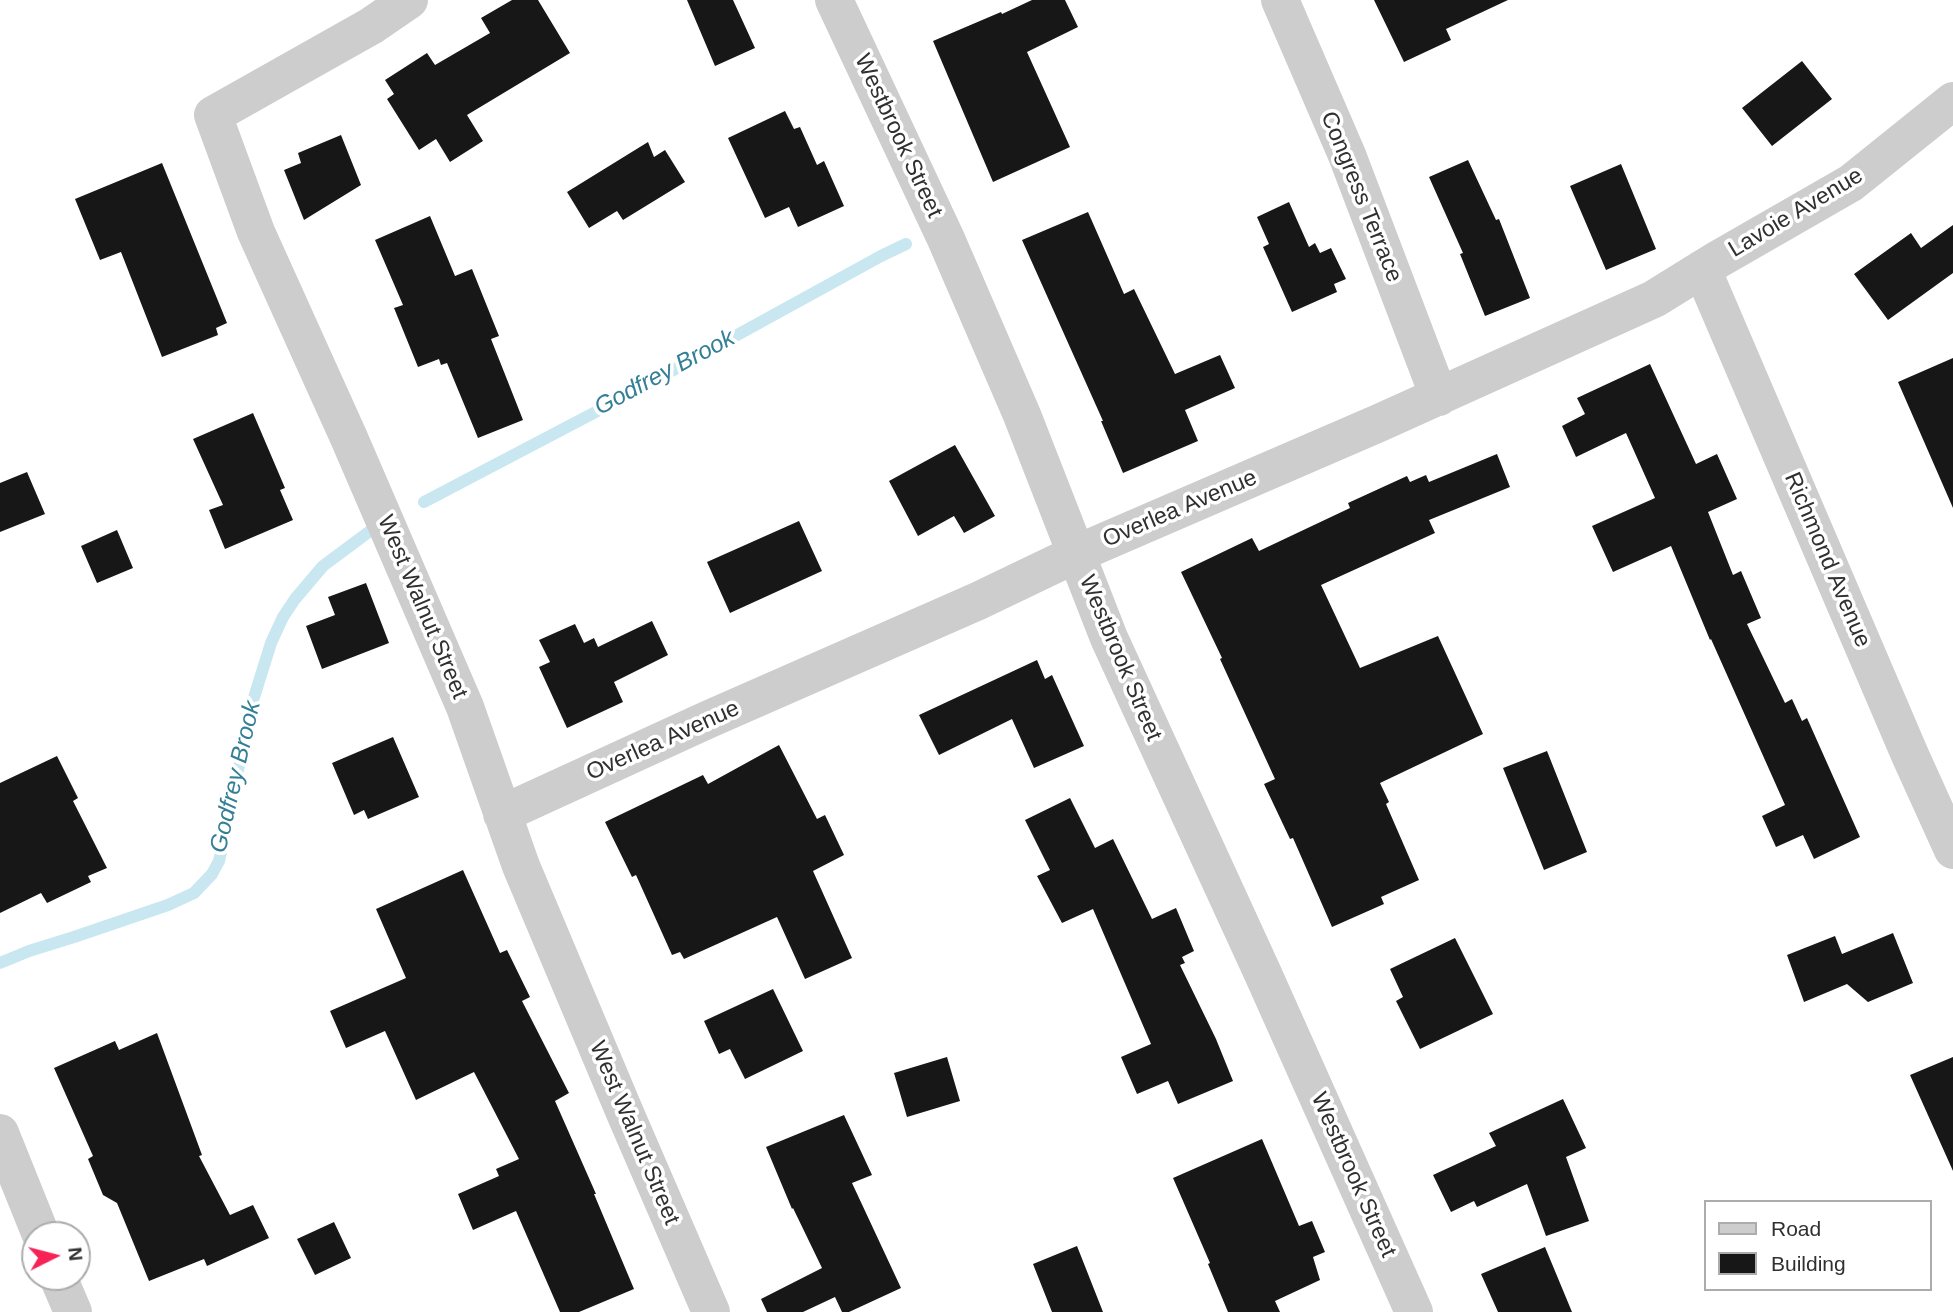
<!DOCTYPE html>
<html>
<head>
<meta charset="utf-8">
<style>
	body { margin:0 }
	#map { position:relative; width:1953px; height:1312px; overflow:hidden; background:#fff; font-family:Arial,sans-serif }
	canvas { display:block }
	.legend { position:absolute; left:1704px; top:1200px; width:228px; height:91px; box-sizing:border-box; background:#fff; border:2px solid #acacac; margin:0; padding:9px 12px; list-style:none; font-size:21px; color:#303030 }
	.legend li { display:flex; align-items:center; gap:14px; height:35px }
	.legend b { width:35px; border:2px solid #acacac }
	.north { position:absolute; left:21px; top:1221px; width:70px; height:70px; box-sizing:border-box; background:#fff; border:2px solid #acacac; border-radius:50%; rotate:84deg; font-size:19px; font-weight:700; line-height:28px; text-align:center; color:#303030 }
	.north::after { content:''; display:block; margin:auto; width:24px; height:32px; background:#f72356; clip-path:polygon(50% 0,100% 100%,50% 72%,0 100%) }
</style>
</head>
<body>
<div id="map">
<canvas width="1953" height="1312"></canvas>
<ul class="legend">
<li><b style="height:9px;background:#cdcdcd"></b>Road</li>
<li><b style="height:19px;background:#171717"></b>Building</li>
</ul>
<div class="north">N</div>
</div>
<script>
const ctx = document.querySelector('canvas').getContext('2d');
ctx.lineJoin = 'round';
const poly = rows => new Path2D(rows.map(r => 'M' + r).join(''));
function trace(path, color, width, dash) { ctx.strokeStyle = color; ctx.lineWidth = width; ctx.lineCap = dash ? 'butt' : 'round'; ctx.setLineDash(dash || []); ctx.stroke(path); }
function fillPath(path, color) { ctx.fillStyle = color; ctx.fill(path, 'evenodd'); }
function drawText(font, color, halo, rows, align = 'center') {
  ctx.font = font + ' Arial,sans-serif'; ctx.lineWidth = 7; ctx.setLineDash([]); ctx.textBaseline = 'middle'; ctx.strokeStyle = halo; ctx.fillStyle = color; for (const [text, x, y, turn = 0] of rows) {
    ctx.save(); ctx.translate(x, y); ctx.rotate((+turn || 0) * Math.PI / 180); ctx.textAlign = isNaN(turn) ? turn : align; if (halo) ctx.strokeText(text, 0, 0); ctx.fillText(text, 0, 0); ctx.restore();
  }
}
trace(poly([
	[424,502,628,395,881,256,906,244],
	[0,963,29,951,74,937,168,905,194,893,212,874,219,861,224,839,251,707,271,643,283,617,295,599,323,566,370,531]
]), '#c8e7f0', 12);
fillPath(poly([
	[512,0,538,0,570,53,467,115,483,141,450,162,436,139,419,150,387,99,394,94,385,80,427,53,435,65,490,33,481,18],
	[687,0,733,0,755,48,715,66],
	[1032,0,1065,0,1078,27,1027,52,1070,147,993,182,933,41,1001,12,1002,14],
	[1374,0,1508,0,1446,29,1451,40,1404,62],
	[1802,61,1832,99,1772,146,1742,108],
	[785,111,794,129,800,127,817,165,824,161,844,206,798,227,789,207,765,218,728,138],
	[341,135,361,185,304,220,284,170,301,163,298,153],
	[648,142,654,157,665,150,685,182,623,220,617,211,589,228,567,192],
	[1468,160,1496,220,1499,219,1530,298,1485,316,1460,254,1463,253,1429,177],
	[162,163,227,323,216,328,218,335,162,357,121,252,100,260,75,199],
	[1621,164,1656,249,1606,270,1570,186],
	[1289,202,1309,247,1315,243,1320,253,1331,248,1346,279,1334,284,1337,292,1292,312,1263,247,1269,244,1257,217],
	[1088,212,1124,294,1134,289,1175,374,1220,355,1235,388,1185,410,1198,441,1123,473,1101,421,1103,421,1022,240],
	[430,216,455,276,472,269,499,336,491,339,523,420,478,438,447,363,441,365,439,359,418,367,394,308,403,305,375,240],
	[1953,225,1953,273,1888,320,1854,274,1911,233,1921,248],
	[1953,358,1953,508,1898,382],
	[1650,364,1696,464,1717,454,1737,499,1708,512,1733,575,1741,571,1761,618,1747,624,1785,703,1792,699,1802,721,1807,718,1860,837,1814,859,1803,835,1776,847,1762,816,1785,805,1711,639,1710,640,1671,546,1613,572,1592,526,1655,498,1626,433,1576,457,1562,426,1585,414,1577,398],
	[253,413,285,488,280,490,293,520,225,549,209,510,223,505,193,439],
	[955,445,995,516,964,533,954,516,918,536,889,481],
	[1497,454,1510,487,1429,520,1435,533,1321,585,1360,668,1438,636,1483,734,1380,783,1389,802,1386,804,1419,880,1381,897,1384,904,1332,927,1293,838,1290,839,1264,784,1275,779,1220,659,1222,658,1181,572,1252,538,1259,551,1350,508,1348,503,1407,476,1410,482,1426,475,1429,482],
	[27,472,45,514,0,532,0,483],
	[799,521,822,571,730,613,707,562],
	[117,530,133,568,97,583,81,546],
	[366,583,389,643,322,669,306,626,335,615,328,597],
	[652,621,668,655,614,682,623,702,567,728,539,667,550,662,539,640,575,624,584,643,594,638,598,647],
	[1037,660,1045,679,1052,675,1084,746,1034,768,1012,719,939,755,919,715],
	[393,737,419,797,368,819,364,810,354,815,332,763],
	[779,745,817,819,825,815,844,855,813,871,852,958,805,979,777,917,684,959,680,952,672,955,636,875,632,877,605,822,703,775,708,784],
	[1547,751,1587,852,1544,870,1503,768],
	[57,756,78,798,73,801,107,868,88,876,91,882,47,903,41,893,0,913,0,783],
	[1070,798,1095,848,1113,839,1152,919,1176,908,1194,951,1182,957,1185,963,1180,965,1216,1039,1233,1081,1178,1104,1168,1081,1137,1094,1121,1057,1151,1044,1093,909,1062,923,1037,876,1050,870,1025,820],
	[463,870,500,953,507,950,530,997,522,1001,569,1093,555,1101,596,1194,594,1194,634,1289,579,1312,560,1312,516,1211,473,1230,458,1194,499,1176,496,1169,519,1159,474,1072,416,1100,385,1031,346,1048,330,1011,406,978,376,909],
	[1893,933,1913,983,1868,1002,1847,984,1804,1002,1787,955,1835,936,1842,954],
	[1455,938,1493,1014,1420,1049,1396,1001,1403,997,1390,969],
	[773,989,803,1051,745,1079,730,1049,719,1054,704,1021],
	[157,1033,202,1155,199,1156,230,1215,253,1205,269,1238,207,1266,204,1259,149,1281,117,1203,103,1195,88,1159,93,1156,54,1068,115,1041,119,1050],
	[947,1057,960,1101,907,1117,894,1073],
	[1953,1057,1953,1171,1910,1075],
	[1563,1099,1586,1148,1566,1157,1589,1221,1546,1236,1527,1184,1477,1207,1474,1201,1451,1212,1433,1175,1496,1146,1489,1133],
	[844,1115,872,1175,852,1183,901,1288,849,1312,842,1312,835,1297,803,1312,767,1312,761,1299,822,1268,793,1208,792,1209,766,1147],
	[1262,1139,1299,1226,1312,1221,1325,1252,1313,1257,1320,1280,1275,1301,1280,1312,1228,1312,1208,1264,1210,1263,1173,1178],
	[334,1222,351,1258,315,1275,297,1239],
	[1077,1246,1103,1312,1052,1312,1033,1264],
	[1545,1247,1572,1312,1498,1312,1481,1274]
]), '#171717');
trace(poly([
	[409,0,371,26,213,115,256,232,349,438,465,707,521,866,625,1113,711,1312],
	[834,0,946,239,1022,415,1109,638,1264,976,1414,1312],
	[1280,0,1347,155,1439,397],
	[1702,269,1910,755,1953,850],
	[502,814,707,720,978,601,1076,554,1379,423,1654,299,1717,260,1851,183,1953,101],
	[0,1133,41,1235],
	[58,1277,73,1312]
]), '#cdcdcd', 38);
drawText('23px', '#303030', '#fff', [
	["Westbrook Street",898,136,65],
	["Congress Terrace",1361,197,68],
	["Lavoie Avenue",1796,213,-31],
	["Overlea Avenue",1180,509,-23],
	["Richmond Avenue",1827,560,67],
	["West Walnut Street",422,607,67],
	["Westbrook Street",1120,658,67],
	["Overlea Avenue",663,741,-24],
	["West Walnut Street",634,1133,67],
	["Westbrook Street",1353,1175,66]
]);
drawText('italic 24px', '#337f95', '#fff', [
	["Godfrey Brook",665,373,-28],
	["Godfrey Brook",236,777,-77]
]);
</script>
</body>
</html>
